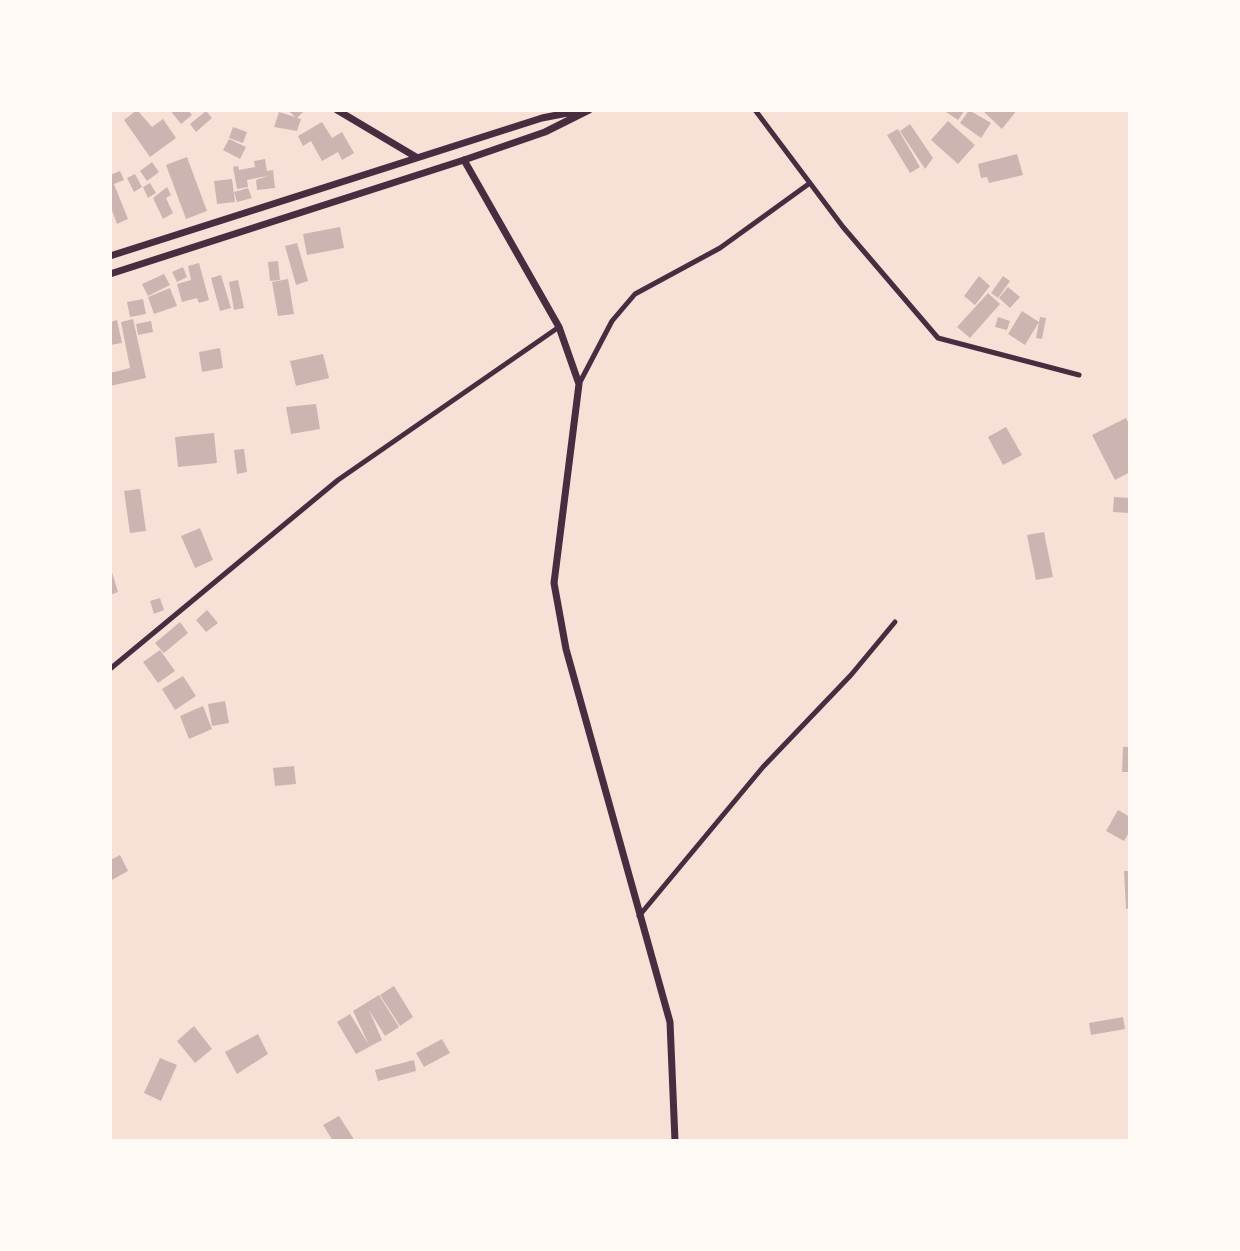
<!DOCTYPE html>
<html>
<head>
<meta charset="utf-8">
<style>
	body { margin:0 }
	#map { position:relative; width:1240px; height:1251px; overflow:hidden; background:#f7e1d7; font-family:"Fira Sans",sans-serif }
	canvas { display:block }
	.frame { position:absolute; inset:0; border:112px solid #fffaf5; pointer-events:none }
</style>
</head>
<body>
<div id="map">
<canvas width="1240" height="1251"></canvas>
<div class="frame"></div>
</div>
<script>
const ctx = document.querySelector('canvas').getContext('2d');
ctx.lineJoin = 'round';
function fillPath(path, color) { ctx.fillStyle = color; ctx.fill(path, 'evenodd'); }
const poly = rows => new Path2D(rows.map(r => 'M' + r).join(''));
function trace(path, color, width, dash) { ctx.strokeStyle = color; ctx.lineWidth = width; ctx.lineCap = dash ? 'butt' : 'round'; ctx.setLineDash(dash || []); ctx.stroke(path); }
fillPath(poly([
	[137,110,152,127,163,119,176,138,150,157,124,120],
	[170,110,188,110,192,115,181,124],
	[288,110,305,110,297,118,301,119,297,131,274,127,279,112,295,117],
	[943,110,965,110,958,120],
	[969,110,991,123,981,138,960,123],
	[982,110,1017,110,1002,129],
	[206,111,212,118,196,132,190,124],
	[948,121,975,145,958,164,931,140],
	[322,122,332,138,342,132,354,153,342,160,338,152,322,161,311,141,303,146,298,136],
	[910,124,933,158,925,169,900,131],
	[233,127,247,132,243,143,229,138],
	[898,129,920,167,910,173,887,135],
	[229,139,246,147,240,159,223,150],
	[1017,154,1023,175,989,183,987,177,981,178,978,164],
	[187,157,207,211,186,219,166,165],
	[265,159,267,171,273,170,275,188,257,190,256,180,267,176,247,180,248,187,237,189,233,167,238,166,239,170,255,167,254,161],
	[152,162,159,172,147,181,140,171],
	[120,171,124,180,114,184,128,219,117,224,110,205,110,175],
	[135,174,142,187,134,192,127,178],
	[232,179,235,202,217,204,214,181],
	[150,183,156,193,148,198,143,187],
	[167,187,171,195,166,198,173,213,163,219,153,198],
	[248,188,252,198,237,202,234,192],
	[340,227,344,248,307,255,303,234],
	[297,243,308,281,296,285,285,246],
	[278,261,280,280,270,281,268,262],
	[199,263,209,300,199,303,197,298,182,302,177,284,191,280,188,266],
	[183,267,187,277,177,282,172,272],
	[164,274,170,285,148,296,142,284],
	[221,275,231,308,220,311,211,278],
	[979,276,990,286,975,305,964,296],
	[1003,276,1010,281,998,298,991,293],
	[288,279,294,314,278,316,272,282],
	[238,280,244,308,234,310,229,282],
	[1008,287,1020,297,1010,308,999,298],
	[170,288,177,306,154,314,148,297],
	[988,293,1000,304,970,338,957,327],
	[143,299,146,314,130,317,127,302],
	[1022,311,1039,322,1040,317,1046,318,1042,339,1036,338,1039,322,1025,345,1008,334],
	[998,317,1010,321,1007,330,995,327],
	[133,319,146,378,110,386,110,373,130,368,121,322],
	[117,320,122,343,110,345,110,322],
	[151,321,153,332,138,335,136,324],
	[220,348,223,368,202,372,199,352],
	[323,354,329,378,296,386,290,361],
	[316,404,320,429,291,434,286,407],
	[1126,418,1130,426,1130,472,1115,480,1092,435],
	[1006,427,1022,455,1003,465,988,437],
	[214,433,217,463,178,467,175,437],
	[244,449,247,472,237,474,234,450],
	[140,489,146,531,130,533,124,491],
	[1114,497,1130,498,1130,513,1113,512],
	[200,528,213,560,195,568,181,536],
	[1044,532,1053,577,1036,580,1027,535],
	[110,566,118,592,110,595],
	[160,598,164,610,154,614,150,601],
	[207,610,218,623,206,632,196,620],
	[180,622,188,633,164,653,155,643],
	[160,650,175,671,158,683,143,662],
	[183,676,196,696,175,710,162,689],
	[225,701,229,723,212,726,208,704],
	[203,706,212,729,189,739,180,716],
	[1123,747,1130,747,1130,772,1122,772],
	[294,766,296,784,275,786,273,768],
	[1118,810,1130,817,1130,831,1124,841,1106,831],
	[120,855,128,871,110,881,110,860],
	[1124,871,1130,871,1130,908,1126,909],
	[394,986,413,1017,400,1026,380,995],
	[379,995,399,1027,385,1036,369,1010,382,1040,356,1054,337,1022,350,1014,369,1045,353,1011],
	[1123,1017,1125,1029,1091,1035,1089,1023],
	[194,1026,212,1049,195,1063,177,1041],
	[258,1034,268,1054,237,1074,225,1052],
	[442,1039,450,1053,424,1067,416,1053],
	[160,1058,177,1065,161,1101,144,1093],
	[414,1060,416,1071,378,1081,375,1070],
	[339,1116,355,1141,333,1141,323,1125]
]), '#ccb4b1');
trace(poly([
	[755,110,843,227,938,338,1079,375],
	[579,384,612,321,635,294,720,248,810,183],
	[110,669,338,480,559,327],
	[639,916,763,767,851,675,895,622]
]), '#4a2c40', 5);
trace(poly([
	[337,110,416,157],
	[464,160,559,327,579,384,554,583,566,649,670,1022,675,1141]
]), '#4a2c40', 7);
trace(poly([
	[110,256,542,118,583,110],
	[110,274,464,160,545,132,589,110]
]), '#4a2c40', 7);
</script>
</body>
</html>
